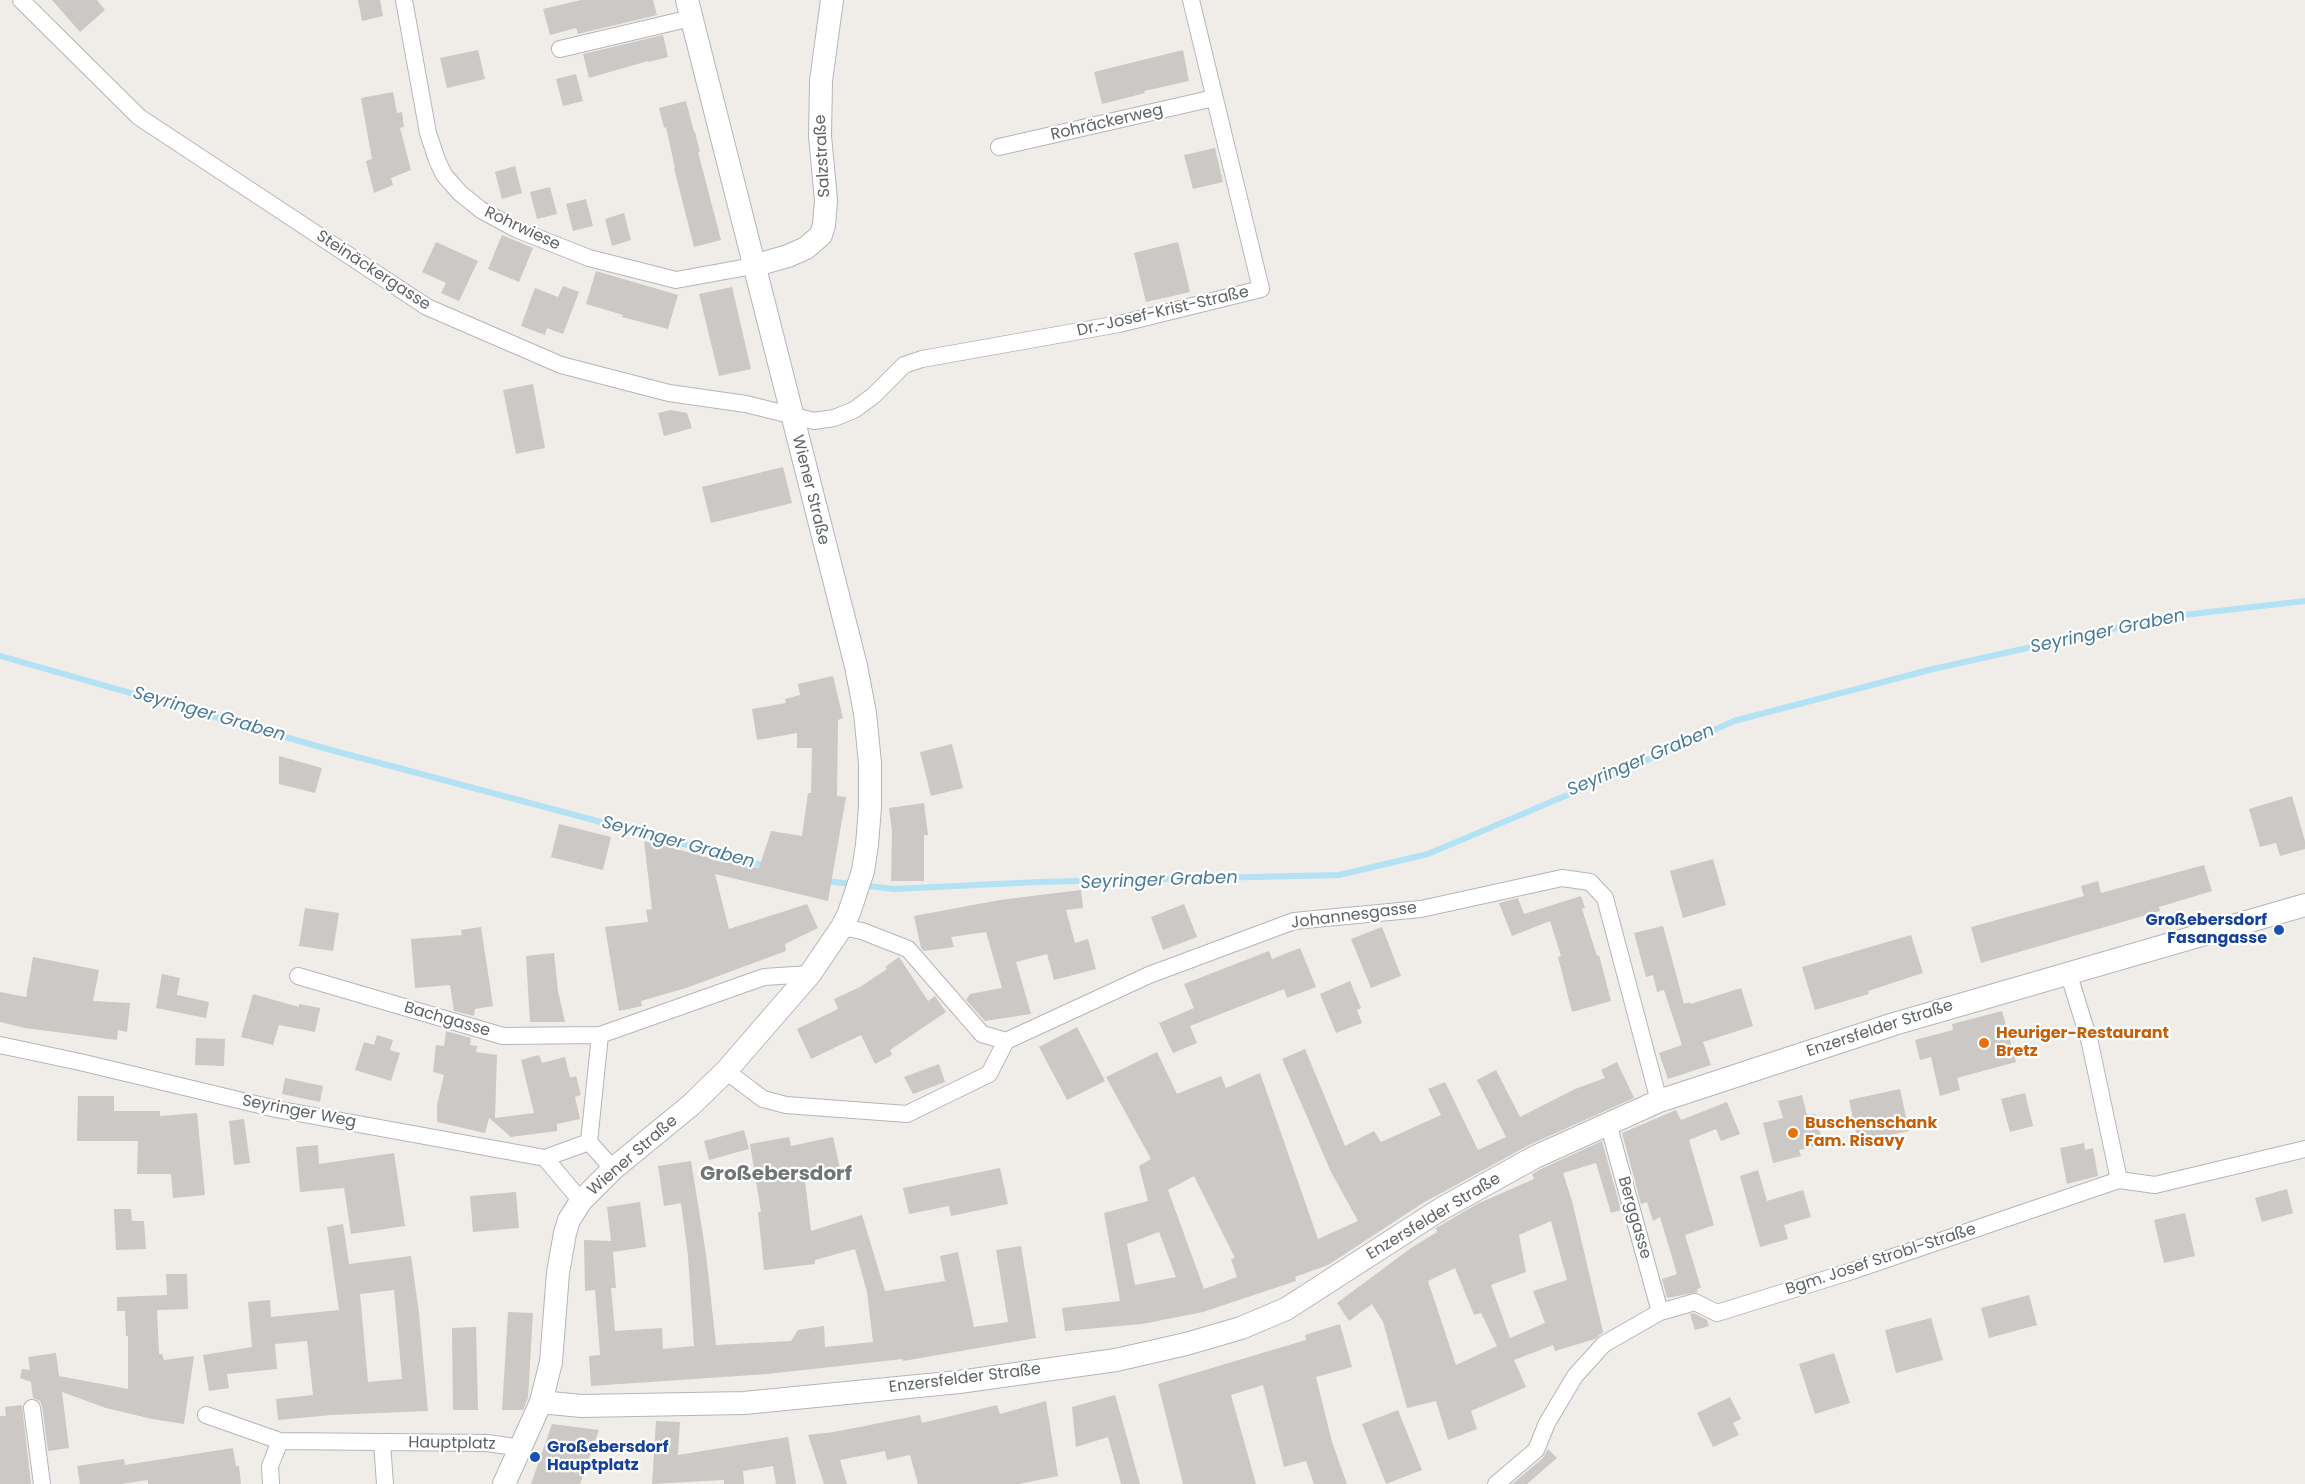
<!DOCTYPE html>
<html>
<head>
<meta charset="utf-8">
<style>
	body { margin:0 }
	canvas { display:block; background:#f0ede8 }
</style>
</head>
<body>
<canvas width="2305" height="1484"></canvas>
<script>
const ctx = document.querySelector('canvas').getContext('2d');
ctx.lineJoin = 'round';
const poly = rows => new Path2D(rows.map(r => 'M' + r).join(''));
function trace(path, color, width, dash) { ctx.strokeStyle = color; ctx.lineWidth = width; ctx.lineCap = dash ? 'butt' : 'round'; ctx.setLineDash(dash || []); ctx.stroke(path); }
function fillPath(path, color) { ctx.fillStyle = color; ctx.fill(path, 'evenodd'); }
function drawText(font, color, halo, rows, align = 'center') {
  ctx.font = font + ' Poppins,sans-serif'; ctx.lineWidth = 4.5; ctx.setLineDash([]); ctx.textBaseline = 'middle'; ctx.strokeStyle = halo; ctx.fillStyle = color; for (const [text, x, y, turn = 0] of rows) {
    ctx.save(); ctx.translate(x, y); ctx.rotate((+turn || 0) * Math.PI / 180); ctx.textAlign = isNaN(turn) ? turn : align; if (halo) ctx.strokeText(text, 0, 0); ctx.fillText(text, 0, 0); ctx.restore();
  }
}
trace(poly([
	[0,656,331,750,766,866],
	[826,881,894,889,1038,882,1339,875,1428,854,1591,785,1734,721,1933,669,2166,617,2305,601]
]), '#b3e2f5', 6);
fillPath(poly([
	[52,0,97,0,105,10,80,32],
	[358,0,380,0,383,16,362,21],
	[581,0,653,0,657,15,578,34,576,28,550,35,543,9],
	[663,35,668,57,649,62,648,61,589,78,583,54],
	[478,50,485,79,447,88,440,58],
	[1183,50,1189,81,1144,91,1145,93,1102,104,1094,72],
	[576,74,583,101,563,106,556,79],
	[393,92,397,113,402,112,404,127,400,128,411,170,391,178,393,185,374,193,366,161,372,159,361,98],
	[686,101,694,132,695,132,700,152,698,152,721,240,694,247,674,168,675,168,666,127,664,128,659,108],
	[1215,148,1223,182,1193,189,1184,155],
	[515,166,522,193,502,199,495,172],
	[550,187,557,214,537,219,530,192],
	[586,199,593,226,573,231,566,204],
	[624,213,631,240,612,246,605,219],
	[502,235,533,248,519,282,488,269],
	[436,242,478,261,459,301,441,293,446,283,422,272],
	[1178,242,1190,292,1146,302,1134,253],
	[596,271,678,295,668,329,622,317,623,315,586,304],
	[563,286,579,292,563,334,547,328,545,335,521,326,535,288,558,297],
	[732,287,751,369,719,376,699,294],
	[533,384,545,448,516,454,503,390],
	[671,410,687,413,692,428,664,436,658,413],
	[783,467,792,503,711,523,702,487],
	[833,676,843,718,838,720,837,796,846,797,828,901,715,874,729,929,807,904,818,928,785,944,786,951,686,988,641,1001,642,1006,619,1011,605,927,648,922,646,910,652,909,644,841,711,858,712,860,759,868,771,831,802,836,808,793,811,793,812,748,797,748,797,733,757,740,752,709,786,703,785,699,800,695,798,684],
	[952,744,963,788,931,796,920,752],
	[279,756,322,768,315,793,279,784],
	[2292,796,2305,841,2305,849,2280,856,2276,843,2260,847,2249,809],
	[924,803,928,835,924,835,924,881,891,881,892,831,889,808],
	[559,824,611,837,603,870,551,857],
	[1713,859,1726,905,1683,918,1670,871],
	[2204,865,2212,891,2159,907,2160,911,1981,963,1971,927,2084,896,2081,886,2098,881,2101,893],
	[1081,890,1083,908,1066,910,1075,943,1088,939,1096,969,1054,980,1047,954,1016,962,1031,1014,985,1021,966,1000,970,994,1002,988,986,932,951,937,954,947,924,951,921,948,914,916,1000,900],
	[1581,896,1585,908,1582,909,1597,956,1599,955,1611,1001,1572,1012,1558,957,1561,956,1550,921,1512,936,1499,903,1518,898,1524,914],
	[1184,904,1197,937,1163,950,1151,917],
	[305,908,339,913,333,951,299,946],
	[1663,926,1684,1004,1690,1002,1690,1004,1741,988,1753,1026,1703,1042,1711,1065,1668,1079,1659,1053,1682,1045,1664,990,1657,992,1653,975,1646,977,1634,933],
	[481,927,493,1006,475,1009,474,1016,454,1011,450,985,415,988,411,939,462,935,461,930],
	[1382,927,1401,976,1371,988,1351,939],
	[1911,935,1923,973,1868,991,1869,994,1815,1010,1802,967],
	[1300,948,1316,987,1287,998,1284,989,1190,1026,1197,1043,1173,1053,1159,1023,1194,1008,1184,984,1269,951,1272,959],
	[554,953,558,991,565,1022,530,1022,526,956],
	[33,957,99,970,93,1001,130,1003,127,1032,118,1030,117,1040,25,1028,0,1022,0,992,26,997],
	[899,957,928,1001,935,996,946,1012,890,1050,892,1055,875,1064,861,1035,811,1059,797,1029,838,1009,834,999,860,987,887,969,885,967],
	[162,974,180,978,177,995,209,1002,206,1018,156,1008],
	[1350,981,1361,1008,1357,1010,1362,1023,1336,1033,1320,994],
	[253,994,299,1007,299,1004,320,1008,315,1032,279,1025,273,1045,241,1037],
	[2002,1011,2016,1062,1957,1078,1960,1090,1940,1096,1931,1057,1920,1060,1915,1040,1953,1030,1952,1024],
	[1077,1027,1105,1081,1067,1100,1039,1047],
	[446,1031,471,1038,470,1045,477,1046,476,1052,497,1055,495,1118,534,1113,521,1060,539,1055,542,1063,565,1057,570,1078,576,1076,581,1095,575,1097,580,1119,557,1124,557,1131,511,1137,489,1118,485,1133,437,1122,437,1105,444,1075,433,1072,436,1045,444,1046],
	[377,1035,393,1040,390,1050,400,1053,391,1081,355,1070,364,1042,374,1045],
	[196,1038,225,1039,224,1066,195,1065],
	[1305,1049,1345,1146,1374,1131,1381,1142,1441,1115,1428,1089,1445,1082,1478,1150,1506,1137,1477,1080,1496,1070,1520,1117,1575,1089,1605,1078,1601,1070,1617,1062,1634,1098,1529,1145,1423,1203,1328,1265,1295,1277,1296,1281,1203,1312,1142,1324,1065,1331,1062,1308,1120,1301,1104,1213,1148,1201,1139,1166,1151,1159,1106,1077,1157,1052,1177,1094,1221,1076,1226,1088,1260,1073,1318,1239,1358,1221,1331,1172,1282,1059],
	[1194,1176,1235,1258,1231,1259,1237,1277,1204,1289,1168,1190],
	[1159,1232,1176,1277,1135,1285,1127,1244],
	[939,1064,945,1082,913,1094,904,1077],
	[285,1078,323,1086,320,1102,282,1094],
	[1900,1089,1909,1131,1858,1142,1849,1100],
	[2025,1093,2033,1126,2010,1132,2001,1099],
	[1802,1095,1807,1115,1815,1114,1823,1144,1799,1150,1801,1156,1773,1163,1763,1123,1783,1118,1778,1101],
	[78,1096,114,1096,114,1111,160,1111,160,1116,197,1113,205,1195,173,1198,171,1174,137,1174,138,1141,77,1141],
	[1727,1102,1740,1134,1721,1141,1716,1129,1689,1140,1714,1225,1685,1235,1701,1288,1697,1289,1698,1292,1667,1298,1662,1279,1677,1274,1660,1217,1653,1221,1647,1202,1641,1204,1622,1133,1676,1110,1681,1120],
	[244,1119,250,1163,234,1165,229,1121],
	[744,1130,749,1149,709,1160,704,1141],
	[789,1137,791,1146,833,1137,841,1173,805,1181,811,1231,862,1215,885,1291,945,1281,940,1256,958,1252,974,1327,1008,1322,996,1250,1021,1246,1036,1338,903,1361,903,1359,767,1374,591,1386,589,1356,600,1355,595,1290,585,1291,584,1240,611,1241,607,1207,640,1202,646,1247,613,1252,616,1288,611,1288,615,1331,662,1328,663,1349,694,1346,688,1256,681,1203,664,1206,658,1166,691,1161,706,1254,716,1345,791,1341,798,1330,824,1326,825,1347,873,1342,867,1292,855,1249,815,1260,815,1264,764,1270,758,1212,761,1212,750,1144],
	[1602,1141,1621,1210,1611,1213,1596,1163,1563,1173,1572,1201,1603,1332,1595,1339,1555,1351,1553,1345,1514,1360,1526,1387,1471,1411,1477,1429,1448,1440,1436,1401,1407,1408,1383,1322,1372,1304,1349,1321,1337,1303,1411,1248,1437,1232,1436,1228,1448,1221,1477,1204,1534,1179,1532,1174,1541,1169],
	[1551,1221,1567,1280,1533,1291,1545,1323,1510,1338,1491,1285,1526,1272,1519,1235],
	[1455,1268,1474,1315,1481,1313,1497,1346,1456,1365,1428,1281],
	[2084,1143,2085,1150,2093,1148,2098,1176,2067,1184,2060,1148],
	[318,1145,319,1164,394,1153,405,1226,351,1234,344,1188,300,1192,296,1147],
	[1000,1168,1008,1204,951,1216,949,1206,909,1214,903,1188],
	[1758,1170,1767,1201,1803,1190,1811,1217,1784,1225,1788,1239,1760,1247,1740,1176],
	[2287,1189,2293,1213,2262,1222,2255,1198],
	[516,1192,519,1228,473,1232,470,1196],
	[114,1209,131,1209,132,1221,144,1221,146,1249,116,1250],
	[2185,1213,2195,1256,2164,1263,2154,1220],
	[343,1224,349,1264,411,1256,419,1313,428,1411,331,1415,278,1420,276,1399,313,1395,307,1341,275,1344,277,1369,227,1374,229,1388,209,1391,203,1355,252,1347,248,1302,270,1300,271,1317,339,1310,327,1227],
	[394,1290,402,1379,368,1382,360,1294],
	[166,1274,187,1274,188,1309,157,1310,159,1354,162,1354,164,1360,194,1356,184,1424,152,1419,106,1408,62,1392,69,1448,48,1451,42,1406,40,1401,33,1398,31,1382,20,1378,22,1369,30,1370,28,1357,56,1353,59,1376,128,1389,128,1336,126,1336,125,1311,117,1311,117,1297,167,1295],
	[2029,1295,2037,1325,1989,1338,1981,1308],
	[508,1312,533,1313,528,1398,523,1410,502,1410],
	[1694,1313,1707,1320,1709,1326,1695,1330,1690,1314],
	[1931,1318,1943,1360,1896,1373,1885,1330],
	[1340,1324,1352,1367,1316,1377,1332,1442,1347,1484,1314,1484,1306,1461,1284,1467,1263,1385,1231,1395,1256,1484,1183,1484,1158,1384,1306,1340,1305,1335],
	[476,1327,478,1410,453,1410,452,1328],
	[1834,1353,1850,1403,1815,1414,1799,1364],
	[1115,1395,1119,1409,1140,1484,1121,1484,1108,1437,1076,1447,1072,1407],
	[1730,1397,1741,1419,1733,1423,1739,1435,1713,1447,1697,1413],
	[1046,1401,1058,1476,1019,1484,918,1484,910,1455,887,1460,885,1451,840,1460,847,1484,824,1484,808,1435,834,1432,920,1415,922,1423,997,1405,1000,1414],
	[22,1405,31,1484,0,1484,0,1416,6,1416,5,1407],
	[1398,1410,1422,1470,1386,1484,1362,1424],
	[656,1421,680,1422,678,1455,788,1437,796,1484,776,1484,773,1466,743,1471,744,1484,724,1484,724,1480,652,1484],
	[552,1424,599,1430,580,1484,531,1484],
	[233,1448,236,1466,239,1466,241,1484,148,1484,148,1480,121,1484,80,1484,77,1466,124,1459,125,1465],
	[1548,1449,1557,1458,1527,1484,1512,1484,1543,1458]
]), '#cbc8c5');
const street = poly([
	[21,0,139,117,427,307,561,365,669,393,746,404,814,421,834,418,854,410,873,396,904,365,922,359,1119,324,1261,289,1191,0],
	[404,0,428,133,437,160,444,175,460,193,481,210,516,229,589,258,676,280,753,266],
	[560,49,691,18],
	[999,147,1214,98],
	[842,927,862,931,908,949,982,1034,1006,1041,1149,975,1294,921,1421,909,1562,878,1590,882,1605,898,1659,1101],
	[298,976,503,1036,600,1035,764,977,810,974],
	[600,1035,589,1142,613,1169],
	[0,1045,80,1062,276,1109,545,1158,581,1201],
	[726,1071,763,1099,786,1105,907,1114,989,1074,1006,1041],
	[1608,1123,1660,1312],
	[545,1158,589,1142],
	[2119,1180,2155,1185,2305,1149],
	[32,1408,42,1484],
	[206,1415,280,1441],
	[382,1443,385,1484],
	[271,1484,270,1466,280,1441,487,1443,522,1448],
	[1496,1484,1536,1450,1547,1423,1575,1376,1604,1344,1660,1312,1695,1302,1717,1313,1852,1271,2119,1180,2090,1043,2068,972]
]);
const secondary = poly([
	[753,266,788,256,806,248,821,235,824,225,826,200,820,136,821,81,832,0],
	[541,1402,581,1406,744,1403,959,1382,1116,1360,1186,1344,1241,1328,1286,1309,1441,1209,1535,1157,1659,1101,1894,1024,2305,905],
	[504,1484,541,1402,551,1362,558,1273,565,1233,569,1220,581,1201,613,1169,691,1105,726,1071,810,974,842,927,849,913,863,871,867,845,870,807,870,763,865,713,856,666,687,0]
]);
trace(street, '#b3b6b8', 18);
trace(secondary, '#b2b6b9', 24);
trace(street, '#fff', 16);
trace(secondary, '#fff', 22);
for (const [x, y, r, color] of [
	[2279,930,6,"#1a4fb4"],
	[1984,1043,6,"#e8710a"],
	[1793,1133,6,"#e8710a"],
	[535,1457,6,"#1a4fb4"]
]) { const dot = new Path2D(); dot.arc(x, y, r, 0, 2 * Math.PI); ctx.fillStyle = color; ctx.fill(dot); trace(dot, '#fff', 2); }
drawText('16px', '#5f6466', '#fff', [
	["Rohräckerweg",1107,123,-13],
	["Salzstraße",823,156,-93],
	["Rohrwiese",522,229,25],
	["Steinäckergasse",373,271,33],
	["Dr.-Josef-Krist-Straße",1163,312,-13],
	["Wiener Straße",810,490,76],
	["Johannesgasse",1354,916,-7],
	["Bachgasse",447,1020,16],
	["Enzersfelder Straße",1880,1029,-18],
	["Seyringer Weg",299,1112,11],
	["Wiener Straße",633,1156,-41],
	["Enzersfelder Straße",1434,1217,-31],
	["Berggasse",1634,1218,74],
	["Bgm. Josef Strobl-Straße",1881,1260,-18],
	["Enzersfelder Straße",965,1379,-7],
	["Hauptplatz",452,1444,1]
]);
drawText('bold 16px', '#164399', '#fff', [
	["Großebersdorf",2267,921],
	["Fasangasse",2267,939],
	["Großebersdorf",547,1448,"left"],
	["Hauptplatz",547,1466,"left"]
], 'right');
drawText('bold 16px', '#c56008', '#fff', [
	["Heuriger-Restaurant",1996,1034],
	["Bretz",1996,1052],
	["Buschenschank",1805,1124],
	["Fam. Risavy",1805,1142]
], 'left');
drawText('italic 18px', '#497a96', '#fff', [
	["Seyringer Graben",2108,632,-12],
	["Seyringer Graben",209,715,16],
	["Seyringer Graben",1641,761,-23],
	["Seyringer Graben",678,843,15],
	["Seyringer Graben",1159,881,-2]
]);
drawText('bold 20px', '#717678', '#fff', [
	["Großebersdorf",776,1175]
]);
</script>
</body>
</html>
